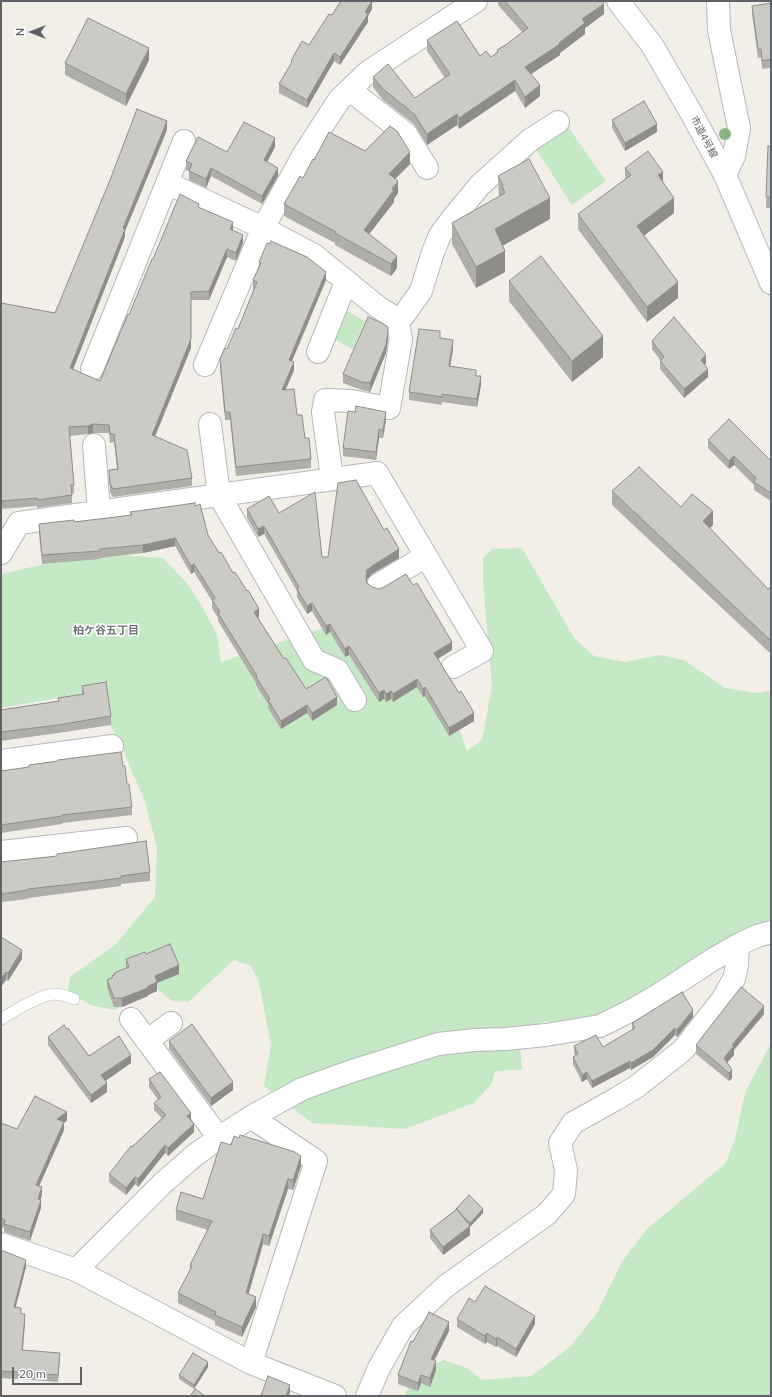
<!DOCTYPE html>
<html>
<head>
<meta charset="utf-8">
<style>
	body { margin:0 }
	#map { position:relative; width:772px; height:1397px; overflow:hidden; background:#f1efe8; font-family:Lato,sans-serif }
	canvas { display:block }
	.frame { position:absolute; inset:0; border:2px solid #5f6368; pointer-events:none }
	.north { position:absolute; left:12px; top:12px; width:40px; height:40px; -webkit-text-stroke:3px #fff; paint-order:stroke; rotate:270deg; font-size:11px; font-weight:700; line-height:16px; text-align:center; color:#5f6368 }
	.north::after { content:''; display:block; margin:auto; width:14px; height:18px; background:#5f6368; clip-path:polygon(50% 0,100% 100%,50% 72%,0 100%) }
	.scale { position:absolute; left:12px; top:1367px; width:70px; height:18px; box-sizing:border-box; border:2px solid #5f6368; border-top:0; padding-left:5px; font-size:12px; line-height:14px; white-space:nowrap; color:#5f6368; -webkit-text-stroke:3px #fff; paint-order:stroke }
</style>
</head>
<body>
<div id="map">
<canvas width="772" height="1397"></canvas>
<div class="frame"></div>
<div class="north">N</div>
<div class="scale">20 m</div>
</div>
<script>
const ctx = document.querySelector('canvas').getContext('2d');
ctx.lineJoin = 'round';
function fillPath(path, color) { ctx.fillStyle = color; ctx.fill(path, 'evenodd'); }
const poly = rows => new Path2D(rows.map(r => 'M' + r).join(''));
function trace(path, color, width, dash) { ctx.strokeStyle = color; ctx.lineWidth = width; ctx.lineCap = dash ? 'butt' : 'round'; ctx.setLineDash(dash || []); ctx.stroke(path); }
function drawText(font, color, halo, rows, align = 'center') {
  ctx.font = font + ' Lato,"Noto Sans JP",sans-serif'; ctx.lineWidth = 3; ctx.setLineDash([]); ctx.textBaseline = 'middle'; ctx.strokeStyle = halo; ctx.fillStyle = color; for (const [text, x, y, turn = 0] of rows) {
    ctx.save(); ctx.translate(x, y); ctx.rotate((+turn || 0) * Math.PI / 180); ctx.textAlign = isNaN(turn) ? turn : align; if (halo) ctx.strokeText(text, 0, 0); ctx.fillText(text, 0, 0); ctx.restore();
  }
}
fillPath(poly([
	[568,127,606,181,572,205,536,149],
	[345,310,365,321,353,349,334,339],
	[522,548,574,638,594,656,625,662,660,655,684,660,725,688,757,693,771,690,771,930,611,1012,579,1023,546,1021,517,1032,520,1043,522,1070,495,1071,492,1083,474,1103,405,1129,312,1123,264,1086,271,1045,259,982,251,966,234,960,188,1002,172,1001,155,987,128,1004,114,1010,90,1005,68,991,70,977,116,944,155,897,157,847,145,802,119,741,92,692,1,708,1,574,45,564,122,555,163,558,186,582,200,603,217,634,221,662,350,619,413,669,455,717,467,751,482,740,492,686,483,581,483,558,492,549],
	[771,1043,771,1396,404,1396,418,1371,444,1360,469,1369,482,1380,531,1376,570,1347,597,1313,621,1263,646,1230,726,1163,736,1135,745,1093]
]), '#c5e8c5');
const lane = poly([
	[1,1019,23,1006,44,996,54,994,63,995,74,999]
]);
const street = poly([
	[718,1,719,30,739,128,734,156,725,175],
	[350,90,406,134,427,168],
	[167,183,263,228,314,255,378,307,397,319],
	[318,352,346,282],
	[205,365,263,228,304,154,339,100,368,72,476,1],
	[92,369,184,141],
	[210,424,219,495,314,660,337,670,355,700],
	[94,445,99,512],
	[332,478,323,412,325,400,351,401,389,408,401,339,397,319,404,315,421,291,433,252,440,235,452,219,480,185,530,140,558,122],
	[1,553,19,523,377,473,482,651,453,667],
	[378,585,426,556],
	[1,761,112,746],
	[1,852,126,838],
	[131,1019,219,1138],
	[147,1041,171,1023],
	[251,1117,316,1161,251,1363],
	[1,1244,76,1270,251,1363,335,1396],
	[76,1270,163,1183,195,1155,226,1133,251,1117,302,1089,349,1072,438,1044,475,1040,506,1039,546,1035,600,1026,636,1008,660,994,712,960,738,945,757,936,771,932],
	[367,1396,379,1368,403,1326,446,1286,547,1214,564,1194,566,1170,560,1143,573,1123,616,1099,636,1087,683,1050,722,1000,734,979,737,965,738,945]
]);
const secondary = poly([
	[618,1,652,45,693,116,725,175,771,283]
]);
trace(lane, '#b5b8bc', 12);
trace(street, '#b5b8bc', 24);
trace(secondary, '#b6babf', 24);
trace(lane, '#fff', 11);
trace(street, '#fff', 22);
trace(secondary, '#fff', 22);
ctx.fillStyle = '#89b387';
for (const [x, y] of [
	[725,134]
]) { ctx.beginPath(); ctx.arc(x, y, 6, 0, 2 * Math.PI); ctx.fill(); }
fillPath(poly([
	[341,1,375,1,372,3,372,9,368,16,368,22,340,65,334,61,307,108,279,93,279,84,291,64,291,61,309,45,332,15],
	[498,1,603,1,604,14,585,28,585,34,560,53,560,55,531,74,540,96,525,108,515,91,459,129,457,125,427,145,414,124,383,100,373,87,373,77,415,98,445,78,427,51,427,40,480,56,491,57,497,52,497,50,507,44,522,32,498,5],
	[771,3,771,68,762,69,761,57,758,58,752,14,752,6],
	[149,60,126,106,65,75,65,63],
	[612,120,657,132,625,151,612,128],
	[167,130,125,231,125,237,73,370,100,381,129,315,153,259,199,208,233,230,233,231,243,243,236,261,227,257,209,300,191,300,191,348,154,436,192,478,192,486,113,497,110,492,109,470,117,469,114,442,110,443,109,433,93,433,88,434,70,436,74,485,74,493,72,494,72,503,37,508,37,506,1,509,1,303,55,313],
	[768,146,771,146,771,208,766,208],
	[275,147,267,162,278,176,262,204,211,176,206,188,189,180,189,171,186,170,186,161,227,152],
	[365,151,410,164,395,179,398,193,394,199,394,202,369,234,397,268,391,276,335,245,335,243,284,216,284,204,303,178],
	[625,168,663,182,674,213,644,235,678,298,647,322,578,229,578,214,625,179],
	[498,176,550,219,502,246,505,272,476,288,452,244,452,223,499,197],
	[259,262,326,280,292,361,294,370,285,390,297,415,305,438,311,459,311,468,236,476,230,420,225,420,220,367,220,359,227,349,238,329,254,289,253,289,253,280,259,268],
	[509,281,603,357,572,382,509,301],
	[440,338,453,349,450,366,476,376,481,385,477,407,442,402,442,405,409,400,409,392],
	[388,339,386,353,370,392,362,390,343,383,343,374],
	[652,341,706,363,705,365,708,377,684,398,660,369,660,360,652,349],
	[386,420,383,438,379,438,376,460,343,456,343,448],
	[708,440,771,461,771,501,754,490,754,485,734,465,729,469,708,448],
	[612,491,681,507,713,525,710,528,768,589,771,587,771,654,612,505],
	[195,506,208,535,259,617,258,618,284,659,306,689,337,705,312,721,307,713,281,729,268,708,268,704,256,685,256,683,218,621,218,618,212,608,212,601,194,572,191,574,175,546,143,553,100,558,100,559,42,564,39,533,39,524,74,522,130,516,130,512],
	[247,509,279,513,322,557,399,558,372,574,367,579,367,583,372,587,452,650,438,659,474,721,449,736,425,696,423,697,417,687,393,702,391,699,386,702,384,699,379,702,349,655,345,657,330,632,326,635,312,611,307,614,297,597,297,591,264,534,258,537,247,518],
	[82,686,111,716,111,725,58,733,1,741,1,710,58,701,58,698,82,694],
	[123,766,132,807,132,815,62,823,62,824,1,833,1,771],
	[1,862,150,872,150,881,121,884,121,886,28,898,28,899,1,902],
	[1,937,22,959,8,981,6,980],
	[146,954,179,974,157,983,157,991,148,995,148,996,122,1007,114,1007,107,988,107,980,112,978,112,976,114,975,114,973,126,968,126,959],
	[764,1014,734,1050,734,1055,727,1062,732,1078,729,1081,696,1054,696,1045],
	[693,1017,677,1037,675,1035,653,1057,631,1070,630,1068,592,1088,587,1079,582,1082,573,1064,573,1057,576,1056,574,1053,574,1046,603,1047,632,1030,632,1023],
	[48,1037,89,1056,131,1063,105,1081,107,1092,91,1103,48,1045],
	[169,1041,233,1090,211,1106,169,1049],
	[149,1079,191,1120,194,1132,168,1156,165,1153,138,1187,135,1184,126,1195,109,1182,109,1174,132,1147,162,1118,154,1110,154,1103,158,1100,149,1087],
	[67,1120,64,1123,64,1130,39,1186,42,1195,40,1200,41,1208,30,1241,4,1232,4,1228,1,1226,1,1123,17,1129],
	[239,1138,301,1166,293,1190,288,1189,269,1246,263,1244,248,1294,256,1307,242,1337,215,1325,215,1321,178,1303,178,1293,190,1270,190,1265,208,1230,176,1220,176,1210,203,1199,231,1145],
	[456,1209,483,1213,470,1226,470,1235,443,1255,430,1238,430,1230,456,1211],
	[1,1250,26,1267,15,1307,21,1314,25,1321,23,1350,60,1360,58,1382,1,1378],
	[475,1302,535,1324,516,1357,497,1346,496,1347,487,1342,485,1344,457,1327,457,1319],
	[449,1331,434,1361,436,1370,430,1387,421,1383,418,1391,398,1384,398,1375,413,1342],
	[208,1367,194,1389,179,1379,179,1375]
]), '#afaea9');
fillPath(poly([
	[369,1,375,1,372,3,372,9,368,16,368,22,340,65,340,57,365,12],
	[604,4,604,14,585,28,585,34,560,53,560,55,525,78,525,67,559,43,582,19],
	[149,48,149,60,126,106,126,94],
	[334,53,334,61,307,108,307,100],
	[515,80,515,91,459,129,459,118],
	[540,85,540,96,525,108,525,97],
	[457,114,457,125,427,145,427,134],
	[167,121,167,130,125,231,125,237,70,377,70,368,123,228],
	[657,124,657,132,625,151,625,143],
	[275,138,275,147,264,168,264,160],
	[410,152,410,164,389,185,389,174],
	[211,168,211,176,206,188,206,179],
	[278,168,278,176,262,204,262,196],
	[663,172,663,187,658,175],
	[398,181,398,193,394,199,394,202,364,241,364,230],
	[550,198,550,219,495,250,495,229],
	[674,198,674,213,637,241,637,226],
	[233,222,233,230,230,238,230,229],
	[243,235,243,243,236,261,236,253],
	[227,249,227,257,209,300,209,291],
	[505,251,505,272,476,288,476,267],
	[397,256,397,268,391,276,391,264],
	[326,272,326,280,289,368,289,360],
	[678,282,678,298,647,322,647,307],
	[388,331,388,339,386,353,370,392,370,383],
	[603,336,603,357,572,382,572,361],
	[191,339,191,348,152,444,152,435],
	[453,340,453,349,449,374,449,366],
	[706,355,706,363,701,368,701,360],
	[294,362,294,370,282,398,282,390],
	[708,369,708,377,684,398,684,389],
	[481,376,481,385,477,407,477,399],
	[386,412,386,420,383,438,383,430],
	[93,424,93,433,88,434,88,426],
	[379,429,379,438,376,460,376,452],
	[734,456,734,465,729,469,729,461],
	[713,511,713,525,703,535,703,521],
	[264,526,264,534,258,537,258,529],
	[175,538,175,546,143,553,143,545],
	[399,549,399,558,372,574,367,579,366,585,366,577,367,570,372,566],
	[194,564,194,572,191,574,191,566],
	[312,603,312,611,307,614,307,606],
	[259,609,259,617,254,620,254,612],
	[330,624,330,632,326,635,326,626],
	[452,642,452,650,434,661,434,653],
	[349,646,349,655,345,657,345,649],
	[417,679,417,687,393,702,393,694],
	[425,687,425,696,423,697,423,689],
	[384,690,384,699,379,702,379,693],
	[391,691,391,699,386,702,386,694],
	[337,697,337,705,312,721,312,713],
	[307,705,307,713,281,729,281,721],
	[474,713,474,721,449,736,449,728],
	[22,950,22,959,8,981,8,973],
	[179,965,179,974,157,983,157,991,148,995,148,996,122,1007,122,998,147,987,155,976],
	[6,972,6,980,1,987,1,978],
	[764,1006,764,1014,734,1050,734,1055,724,1066,724,1058,732,1045],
	[693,1010,693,1017,677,1037,677,1030],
	[675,1028,675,1035,653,1057,631,1070,631,1063],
	[131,1055,131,1063,101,1084,101,1075],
	[630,1061,630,1068,592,1088,592,1081],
	[732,1070,732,1078,729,1081,729,1073],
	[587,1072,587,1079,582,1082,582,1075],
	[233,1082,233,1090,211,1106,211,1098],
	[107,1083,107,1092,91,1103,91,1095],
	[67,1112,67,1120,64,1123,64,1130,36,1193,36,1185,57,1119],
	[191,1113,191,1121,187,1116],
	[194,1124,194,1132,168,1156,168,1148],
	[165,1145,165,1153,138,1187,138,1179],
	[301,1156,301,1166,293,1190,293,1180],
	[135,1177,135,1184,126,1195,126,1188],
	[288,1179,288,1189,269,1246,269,1236],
	[42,1187,42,1195,38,1207,38,1199],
	[41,1200,41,1208,30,1241,30,1232],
	[483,1209,483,1213,470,1227,470,1235,443,1255,443,1247,470,1227,470,1223],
	[263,1234,263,1244,246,1303,246,1293],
	[26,1260,26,1267,14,1314,14,1307],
	[256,1297,256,1307,242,1337,242,1327],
	[25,1314,25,1321,22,1357,22,1350],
	[535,1316,535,1324,516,1357,516,1349],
	[449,1322,449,1331,431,1367,431,1359],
	[487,1333,487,1342,485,1344,485,1336],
	[497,1337,497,1346,496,1347,496,1339],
	[436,1361,436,1370,430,1387,430,1378],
	[208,1362,208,1367,194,1389,194,1385],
	[421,1375,421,1383,418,1391,418,1383],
	[290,1385,290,1392,289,1396,286,1396]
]), '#8f8d8a');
const building = poly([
	[341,1,372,1,365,12,368,14,340,57,334,53,307,100,279,84,292,62,291,61,302,41,309,45,329,14,332,15,341,1],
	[505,1,603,1,604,4,582,19,585,23,559,43,560,44,525,67,540,85,525,97,515,80,459,118,457,114,427,134,414,114,383,89,373,77,388,64,415,98,450,74,427,40,457,21,480,56,486,51,491,57,498,52,497,50,507,44,528,28,505,1],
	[771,3,771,59,762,61,761,49,758,49,752,6,771,3],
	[88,18,149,48,126,94,65,63,88,18],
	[644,101,657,124,625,143,612,120,644,101],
	[137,109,167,121,123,228,125,229,70,368,100,381,128,314,129,315,152,259,153,259,180,194,199,204,198,207,233,222,230,229,243,235,236,253,227,249,209,291,191,292,191,339,152,435,187,450,192,478,113,489,110,484,109,470,118,469,114,434,110,434,109,425,93,424,88,426,69,427,74,485,71,485,72,495,37,500,37,498,1,501,1,303,55,313,110,180,137,109],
	[244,122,275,138,264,160,278,168,262,196,211,168,206,179,189,171,192,164,186,161,198,137,227,152,244,122],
	[390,126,397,131,410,152,389,174,398,181,392,189,394,190,364,230,397,256,391,264,335,233,336,232,284,204,300,176,303,178,313,159,314,160,329,132,365,151,390,126],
	[768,146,771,146,771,197,766,197,768,146],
	[648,151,663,172,658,175,674,198,637,226,678,282,647,307,578,214,631,175,625,168,648,151],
	[529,159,550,198,495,229,505,251,476,267,452,223,505,193,502,186,503,185,498,176,529,159],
	[271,241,307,257,326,272,289,360,294,362,282,390,294,389,297,415,302,415,305,438,309,438,311,459,236,467,230,412,225,412,220,359,225,348,227,349,236,328,238,329,257,282,253,280,261,263,259,262,267,243,270,244,271,241],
	[541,256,603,336,572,361,509,281,541,256],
	[368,317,382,323,388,327,388,331,386,345,370,383,362,382,343,374,368,317],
	[674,317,706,355,701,360,708,369,684,389,660,361,664,357,652,341,674,317],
	[419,329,440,331,440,338,453,340,449,366,476,370,476,376,481,376,477,399,442,394,442,397,409,392,419,329],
	[356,406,386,412,383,430,379,429,376,452,343,448,348,411,355,412,356,406],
	[729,419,771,461,771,493,754,482,756,478,734,456,729,461,708,440,729,419],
	[639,467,681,507,692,494,713,511,703,521,768,589,771,587,771,641,612,491,639,467],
	[356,480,384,530,387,528,399,549,372,566,367,570,366,577,367,583,372,587,379,589,384,587,406,574,413,585,417,583,452,642,434,653,459,693,461,691,474,713,449,728,425,687,423,689,417,679,393,694,391,691,386,694,384,690,379,693,349,646,345,649,330,624,326,626,312,603,307,606,297,589,299,587,264,526,258,529,247,509,269,496,279,513,315,492,322,557,328,557,338,483,356,480],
	[195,503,195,506,200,504,208,535,219,553,221,552,233,573,235,572,247,591,248,590,259,609,254,612,284,659,286,658,306,689,326,677,337,697,312,713,307,705,281,721,268,700,270,699,256,677,257,676,218,613,220,612,212,600,215,598,194,564,191,566,175,538,143,545,100,549,100,551,42,555,39,524,74,520,74,522,132,515,130,512,195,503],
	[106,682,111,716,58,725,1,732,1,710,59,701,58,698,84,694,82,686,106,682],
	[121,752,123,766,125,766,127,784,129,784,132,807,62,815,62,816,1,825,1,771,29,767,29,765,58,761,58,760,121,752],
	[146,841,150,872,121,876,121,878,90,882,28,889,28,890,1,894,1,862,57,856,57,854,146,841],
	[1,937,22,950,8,973,6,972,1,978,1,937],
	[170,944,179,965,155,976,157,982,147,987,148,988,122,998,114,998,107,980,113,977,112,976,115,974,114,973,129,967,126,959,145,952,146,954,170,944],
	[741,987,764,1006,732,1045,734,1046,724,1058,732,1070,729,1073,696,1045,741,987],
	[682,992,693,1010,677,1030,675,1028,653,1050,631,1063,630,1061,592,1081,587,1072,582,1075,573,1057,578,1054,574,1046,596,1035,603,1047,635,1028,632,1023,682,992],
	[192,1024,233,1082,211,1098,169,1041,192,1024],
	[64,1025,67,1029,68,1028,89,1056,119,1036,131,1055,101,1075,107,1083,91,1095,48,1037,64,1025],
	[160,1072,191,1113,187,1116,194,1124,168,1148,165,1145,138,1179,135,1177,126,1188,109,1174,131,1146,132,1147,166,1115,154,1103,161,1097,149,1079,160,1072],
	[35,1096,67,1112,57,1119,64,1122,36,1185,42,1187,38,1199,41,1200,30,1232,4,1224,5,1220,1,1218,1,1123,17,1129,35,1096],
	[240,1135,295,1152,301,1156,293,1180,288,1179,269,1236,263,1234,246,1293,256,1297,242,1327,215,1315,216,1312,178,1293,192,1266,190,1265,212,1221,176,1210,181,1192,203,1199,221,1142,231,1145,234,1136,239,1138,240,1135],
	[469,1195,483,1209,470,1223,462,1215,457,1209,456,1210,456,1209,469,1195],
	[457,1209,470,1226,443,1247,430,1230,457,1209],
	[1,1250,26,1260,14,1307,21,1308,21,1314,25,1314,22,1350,60,1353,58,1375,1,1371,1,1250],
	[485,1286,535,1316,516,1349,497,1337,496,1339,487,1333,485,1336,457,1319,469,1298,475,1302,485,1286],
	[429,1312,449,1322,431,1359,436,1361,430,1378,421,1375,418,1383,398,1375,411,1341,413,1342,429,1312],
	[193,1353,208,1362,194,1385,179,1375,193,1353],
	[268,1376,290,1385,286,1396,261,1396,268,1376],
	[195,1389,205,1396,190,1396,195,1389]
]);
fillPath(building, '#cccac5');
trace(building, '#8f8d8a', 1);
drawText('10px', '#5f6368', '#fff', [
	["市道4号線",704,137,62]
]);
drawText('bold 11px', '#70757a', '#fff', [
	["柏ケ谷五丁目",106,630]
]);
</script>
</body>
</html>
